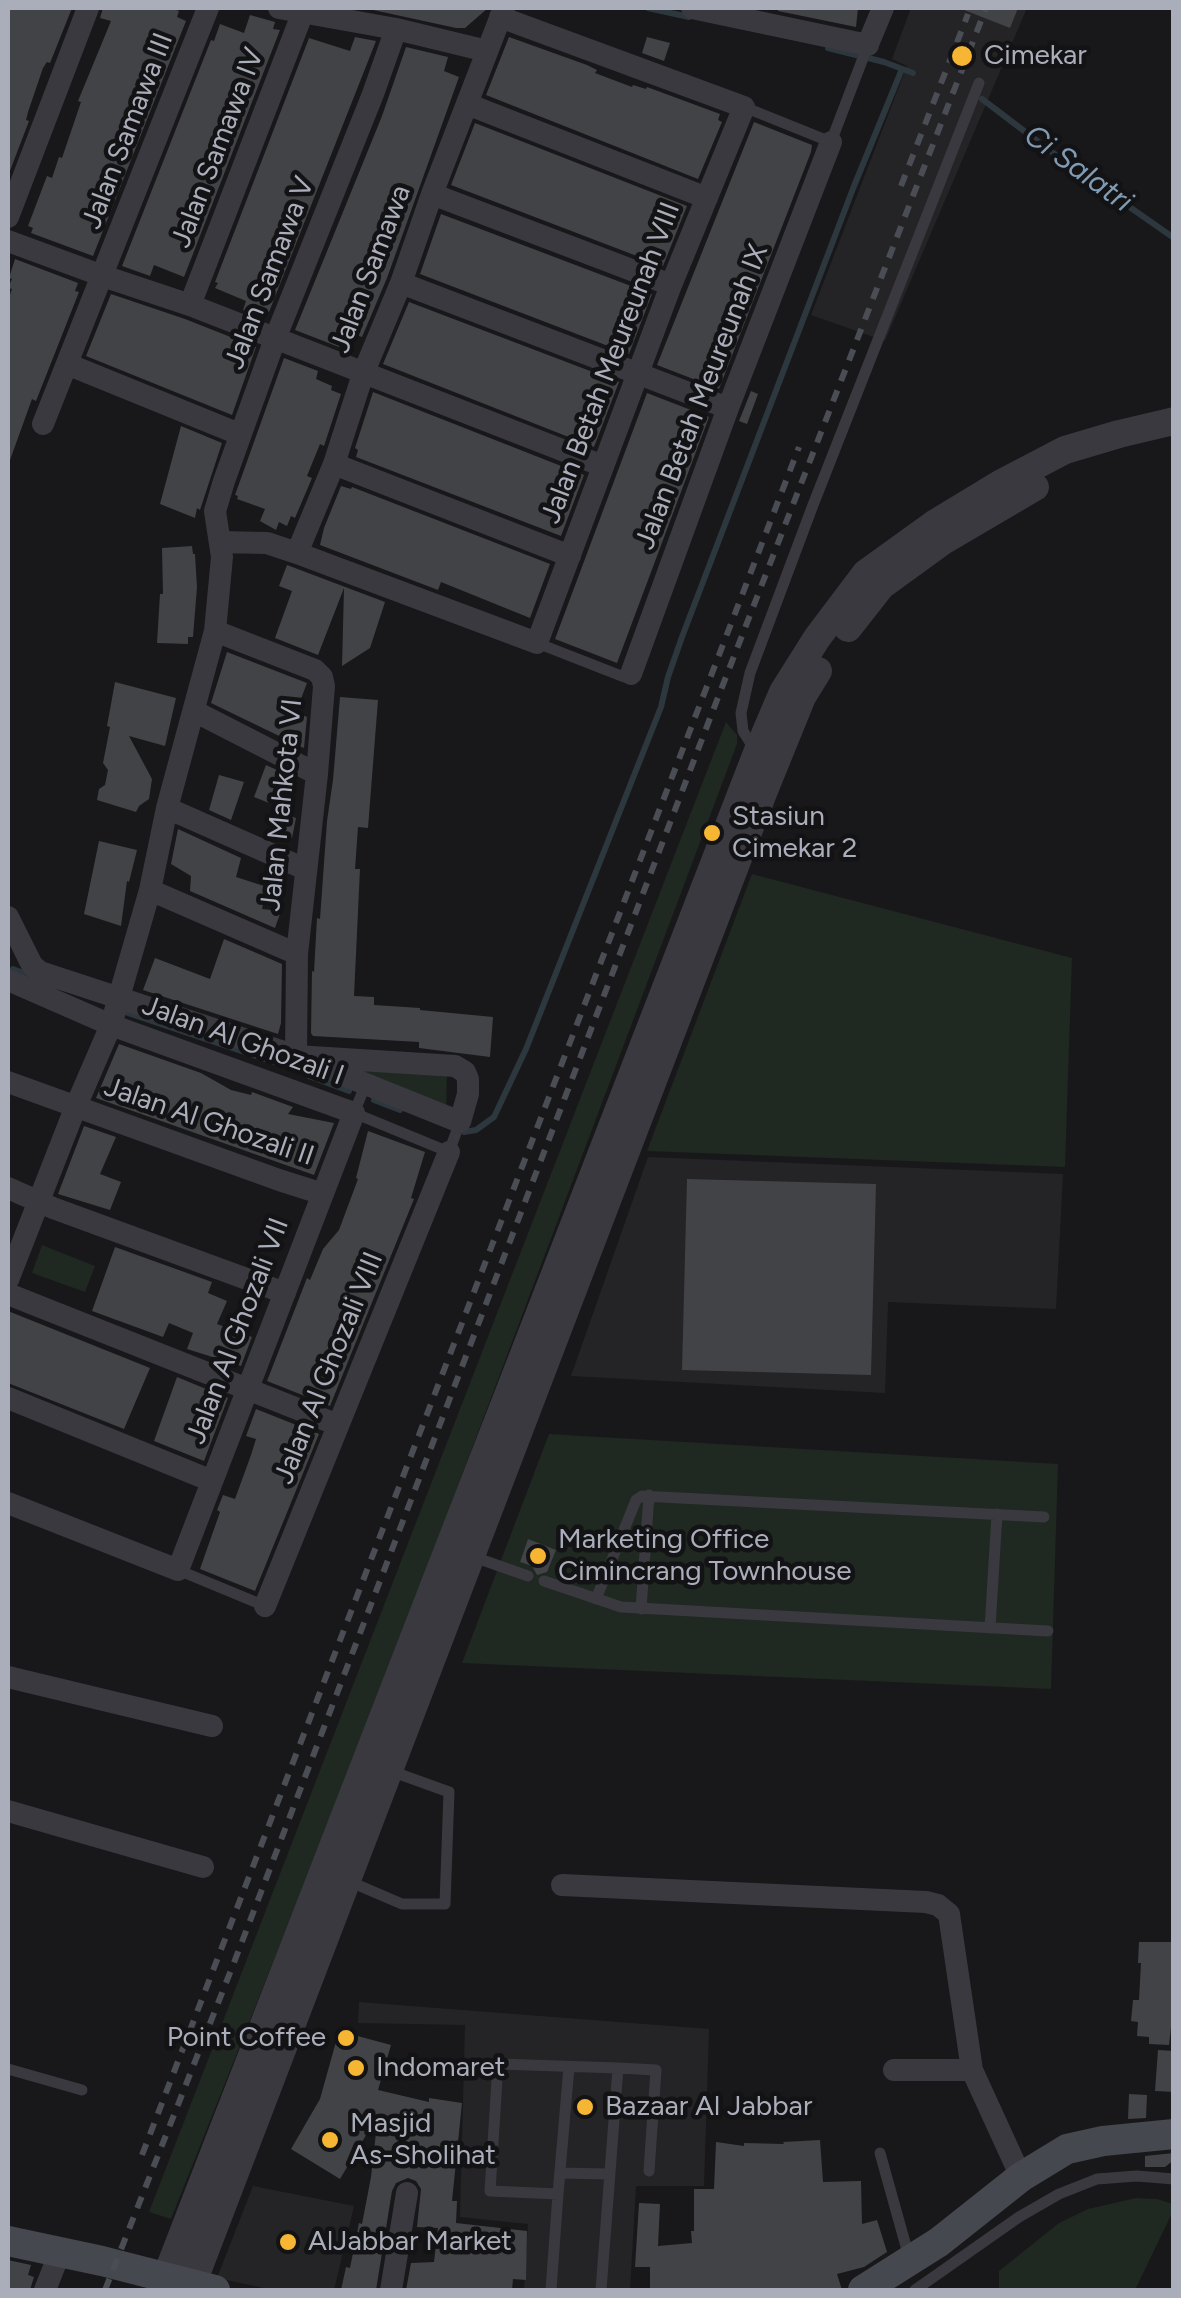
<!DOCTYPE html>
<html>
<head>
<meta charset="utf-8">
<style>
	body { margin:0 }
	#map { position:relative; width:1181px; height:2298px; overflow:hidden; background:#18181a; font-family:Figtree,sans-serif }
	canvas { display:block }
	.frame { position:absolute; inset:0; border:10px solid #aaaeba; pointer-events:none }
</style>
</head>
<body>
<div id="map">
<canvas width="1181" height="2298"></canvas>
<div class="frame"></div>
</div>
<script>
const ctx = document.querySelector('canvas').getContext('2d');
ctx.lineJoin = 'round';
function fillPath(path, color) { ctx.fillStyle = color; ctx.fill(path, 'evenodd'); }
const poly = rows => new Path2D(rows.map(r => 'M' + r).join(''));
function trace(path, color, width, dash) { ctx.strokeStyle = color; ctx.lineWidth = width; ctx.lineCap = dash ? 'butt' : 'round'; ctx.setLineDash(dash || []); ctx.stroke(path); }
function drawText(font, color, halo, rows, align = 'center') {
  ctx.font = font + ' Figtree,sans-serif'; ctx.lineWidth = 9; ctx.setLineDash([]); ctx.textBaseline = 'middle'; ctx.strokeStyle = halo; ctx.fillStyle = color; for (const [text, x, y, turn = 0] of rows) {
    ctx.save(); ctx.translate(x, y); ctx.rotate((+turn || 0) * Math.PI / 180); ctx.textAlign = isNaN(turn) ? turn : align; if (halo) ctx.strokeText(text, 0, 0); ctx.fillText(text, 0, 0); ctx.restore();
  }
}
fillPath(poly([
	[911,8,1027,8,885,341,811,315,907,66,892,59],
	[648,1157,1063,1174,1056,1309,888,1302,885,1393,571,1376],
	[359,2002,709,2029,704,2186,636,2186,630,2290,524,2290,528,2224,460,2217,465,2025,358,2023],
	[253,2186,354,2206,334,2290,273,2290,217,2278]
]), '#242427');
fillPath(poly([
	[726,722,737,735,737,744,377,1701,171,2219,149,2212],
	[752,874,1072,958,1065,1167,647,1151],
	[324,1065,447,1073,446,1117],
	[42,1245,95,1266,85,1292,32,1273],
	[549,1434,1058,1464,1051,1689,462,1663],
	[1136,2198,1157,2199,1173,2204,1174,2209,1135,2290,999,2290,999,2271,1059,2223,1088,2209]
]), '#1f2821');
trace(poly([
	[648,8,689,17],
	[828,48,884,62,913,73],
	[982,99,1065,162,1174,238],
	[13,969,31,976],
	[122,1011,280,1064],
	[309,1076,349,1091],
	[374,1100,400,1110],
	[464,1132,476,1130,494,1117,526,1049,661,707,668,677,682,637,854,186,902,69]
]), '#2d373e', 6);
fillPath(poly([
	[8,8,72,8,50,63,47,62,43,68,28,112,26,120,29,121,8,176],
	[103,8,170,8,179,11,177,17,186,21,93,256,31,233,33,228,28,226,47,176,52,178,59,157,62,158,81,102,78,101,111,21,100,18],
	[364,8,488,8,465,28,456,28],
	[779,8,858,8,856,27,778,11],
	[959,8,1018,8,1010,28],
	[250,15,275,22,273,29,280,30,184,277,154,265,150,276,122,266,211,40,214,41,220,24,244,33],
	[355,37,376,41,269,312,261,309,259,316,243,310,246,301,215,288,218,283,215,282,309,38,350,51],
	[509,37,587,65,597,70,595,73,632,87,633,85,646,89,647,87,720,114,718,120,722,122,698,179,486,95],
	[647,37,670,43,664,61,642,53],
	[406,47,448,57,444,71,459,77,387,278,362,337,351,333,349,340,343,337,339,347,295,330,382,116],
	[754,122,812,145,811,152,719,389,657,365],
	[475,123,687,206,663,266,451,185],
	[441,214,652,294,629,354,420,274],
	[15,259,78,283,75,291,79,292,36,401,32,399,10,460,8,460,8,300,12,289,8,288,12,279,9,278],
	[111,294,185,319,256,347,232,415,86,356],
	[409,302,619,382,594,447,383,364],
	[284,358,318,371,316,379,332,386,331,390,341,394,324,446,320,444,307,476,312,478,295,518,291,516,287,526,279,522,276,530,260,521,265,509,237,499,238,496,235,495],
	[751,391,758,394,747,424,739,421],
	[373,392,584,475,561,536,356,457,358,450,355,448],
	[647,393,709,417,617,663,555,639],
	[181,426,222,443,200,510,197,508,195,518,160,504],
	[341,486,351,489,352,487,550,564,530,618,441,582,438,590,320,545,324,528],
	[192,546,193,554,195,554,197,587,193,637,188,637,188,644,157,643,160,594,163,594,162,548],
	[287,565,385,602,370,648,342,666,344,588,318,655,275,638,292,591,279,586],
	[227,652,307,683,296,712,307,717,304,748,211,703],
	[115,682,176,698,165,746,129,736,152,779,149,799,139,806,136,812,97,800,99,789,105,785,108,770,103,763,110,727,107,726],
	[340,697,378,700,368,828,358,827,355,869,360,869,354,996,374,997,374,1005,420,1008,420,1010,493,1017,490,1057,419,1048,419,1042,313,1036,311,1033,312,971,314,972,317,918,320,919,327,821,333,780],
	[266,765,279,771,269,803,254,797],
	[219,775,244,782,231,820,209,810],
	[277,812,296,818,292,838,271,830],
	[178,829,241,858,236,877,267,887,262,909,281,911,275,928,190,891,191,876,171,864],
	[99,841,137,850,129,882,127,881,121,926,84,914],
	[224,939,282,964,281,1023,278,1034,143,990,155,958,210,979],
	[119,1044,201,1073,231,1090,251,1095,252,1092,293,1107,288,1114,334,1123,314,1175,96,1098],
	[84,1126,116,1137,100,1174,121,1182,110,1210,58,1194],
	[368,1131,425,1152,411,1198,414,1199,330,1406,267,1381,307,1278,310,1280,323,1249,339,1230,358,1179,356,1178],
	[687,1179,876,1184,871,1375,682,1370],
	[115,1247,212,1282,208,1293,227,1301,217,1324,252,1337,241,1366,187,1349,193,1333,169,1323,163,1337,92,1311],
	[8,1311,150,1368,124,1429,8,1383],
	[177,1377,228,1398,204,1461,154,1441],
	[256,1409,319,1434,255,1591,200,1569,220,1512,217,1510,223,1495,235,1499,251,1455,256,1439,246,1436],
	[528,1539,556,1550,547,1572,537,1575,532,1566,520,1562],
	[1139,1942,1174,1942,1174,2000,1169,2045,1149,2044,1149,2037,1137,2036,1138,2022,1131,2021,1133,2000,1139,2000,1141,1963,1138,1963],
	[339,2031,391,2045,378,2090,429,2102,429,2098,462,2103,452,2201,457,2201,456,2223,527,2231,526,2280,513,2279,512,2290,406,2290,411,2263,434,2262,438,2228,417,2227,421,2189,416,2181,408,2178,396,2183,392,2191,376,2290,341,2290,346,2267,350,2268,359,2223,362,2224,371,2177,378,2115,340,2179,291,2149,320,2099],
	[1158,2050,1174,2051,1174,2092,1155,2091],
	[1129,2094,1147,2095,1146,2118,1128,2119],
	[820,2140,823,2182,861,2181,862,2224,877,2220,887,2252,864,2267,837,2274,842,2290,650,2290,650,2267,635,2267,639,2203,660,2204,658,2246,692,2243,691,2231,694,2231,694,2189,714,2189,716,2142,744,2146,744,2143,784,2144,783,2142],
	[1174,2153,1174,2160,1165,2167,1145,2167,1145,2156],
	[8,2260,31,2265,28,2275,34,2277,30,2290,8,2290]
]), '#424347');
trace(poly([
	[744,107,831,142,868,45],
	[537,643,624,677,631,674],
	[755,750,743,731,741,713,750,673,813,505,979,83],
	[365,1086,354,1113,449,1152,460,1122],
	[471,1556,528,1576],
	[178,1570,265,1606],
	[544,1581,621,1607,1048,1631],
	[596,1599,636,1500,642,1496,1044,1517],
	[641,1609,649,1495],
	[990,1628,997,1514],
	[346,1880,402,1904,445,1904,449,1792,388,1770],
	[618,2068,656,2070,649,2171],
	[8,2069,82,2090],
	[880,2153,909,2257],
	[560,2173,609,2174],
	[558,2194,569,2067],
	[551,2290,558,2194,490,2191,498,2064,618,2068,601,2290],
	[915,2290,1019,2217,1059,2194,1097,2179,1137,2176,1174,2179]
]), '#39393f', 11);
trace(poly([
	[279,8,396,29,487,51],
	[692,8,868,45],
	[868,44,883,8],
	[467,104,707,198],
	[432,194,671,285],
	[8,217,88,8],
	[8,241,103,276,190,305,603,466],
	[401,283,728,408],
	[190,305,303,12],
	[67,364,239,434],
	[43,424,208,8],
	[334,464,570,556],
	[220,542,267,543,297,553,537,643,671,285,744,107,500,17],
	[297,553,334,464,363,374,401,283,432,194,504,8],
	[215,631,315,670,322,677,324,686,317,774,297,954,296,1056],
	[631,674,728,408,831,142],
	[194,711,317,774],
	[167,808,305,869],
	[150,890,297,954],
	[8,917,32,965,40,972,296,1056,460,1122,468,1094,468,1079,465,1072,455,1066,296,1056],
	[8,980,111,1025,354,1113,178,1570,8,1503],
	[8,1082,279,1180,323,1194],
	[8,1188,53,1208,285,1293],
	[8,1280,76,1106,111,1025,150,890,167,808,215,631,222,557,215,511,224,481,275,339,373,94,396,29],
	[8,1294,338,1425],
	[8,1398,212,1481],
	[265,1606,449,1152],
	[8,1677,212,1726],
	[8,1811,203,1867],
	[562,1885,926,1902,938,1905,949,1914,972,2070,1021,2177],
	[894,2070,972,2070],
	[45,2290,60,2252],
	[391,2290,407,2193]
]), '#39393f', 22);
trace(poly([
	[848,628,881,586,943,541,1035,487],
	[161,2290,757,753,783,692,817,638,866,573,934,524,1000,484,1065,450,1119,434,1174,421],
	[190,2290,763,793,802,697,818,671]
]), '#39393f', 28);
trace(poly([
	[8,2241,102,2261,215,2290],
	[863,2290,939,2242,1021,2177,1067,2149,1103,2141,1174,2134]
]), '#46484f', 30);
trace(poly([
	[901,186,968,14],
	[142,2155,799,447],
	[105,2290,235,1960,717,700,986,8]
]), '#4b4d54', 6, [12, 10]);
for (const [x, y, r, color] of [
	[962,56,12,"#f6b633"],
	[712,833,10,"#f6b633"],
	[538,1556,10,"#f6b633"],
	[346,2038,10,"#f6b633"],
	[356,2068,10,"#f6b633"],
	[585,2107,10,"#f6b633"],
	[330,2140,10,"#f6b633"],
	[288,2242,10,"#f6b633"]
]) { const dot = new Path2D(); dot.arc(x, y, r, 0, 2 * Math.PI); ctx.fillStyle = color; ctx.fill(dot); trace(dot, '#131315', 4); }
drawText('28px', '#aaaeba', '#131315', [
	["Cimekar",984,56],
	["Stasiun",732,817],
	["Cimekar 2",732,849],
	["Marketing Office",558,1540],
	["Cimincrang Townhouse",558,1572],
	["Point Coffee",326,2038,"right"],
	["Indomaret",376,2068],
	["Bazaar Al Jabbar",605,2107],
	["Masjid",350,2124],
	["As-Sholihat",350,2156],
	["AlJabbar Market",308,2242]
], 'left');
drawText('28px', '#aaaeba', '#131315', [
	["Jalan Samawa III",128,131,-69],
	["Jalan Samawa IV",218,148,-69],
	["Jalan Samawa",371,269,-69],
	["Jalan Samawa V",270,273,-69],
	["Jalan Betah Meureunah VIII",611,363,-69],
	["Jalan Betah Meureunah IX",702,397,-69],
	["Jalan Mahkota VI",282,805,-84],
	["Jalan Al Ghozali I",243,1041,20],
	["Jalan Al Ghozali II",209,1122,19],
	["Jalan Al Ghozali VII",238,1331,-69],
	["Jalan Al Ghozali VIII",329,1368,-68]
]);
drawText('italic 30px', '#809cb5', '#131315', [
	["Ci Salatri",1078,169,36]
]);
</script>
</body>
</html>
